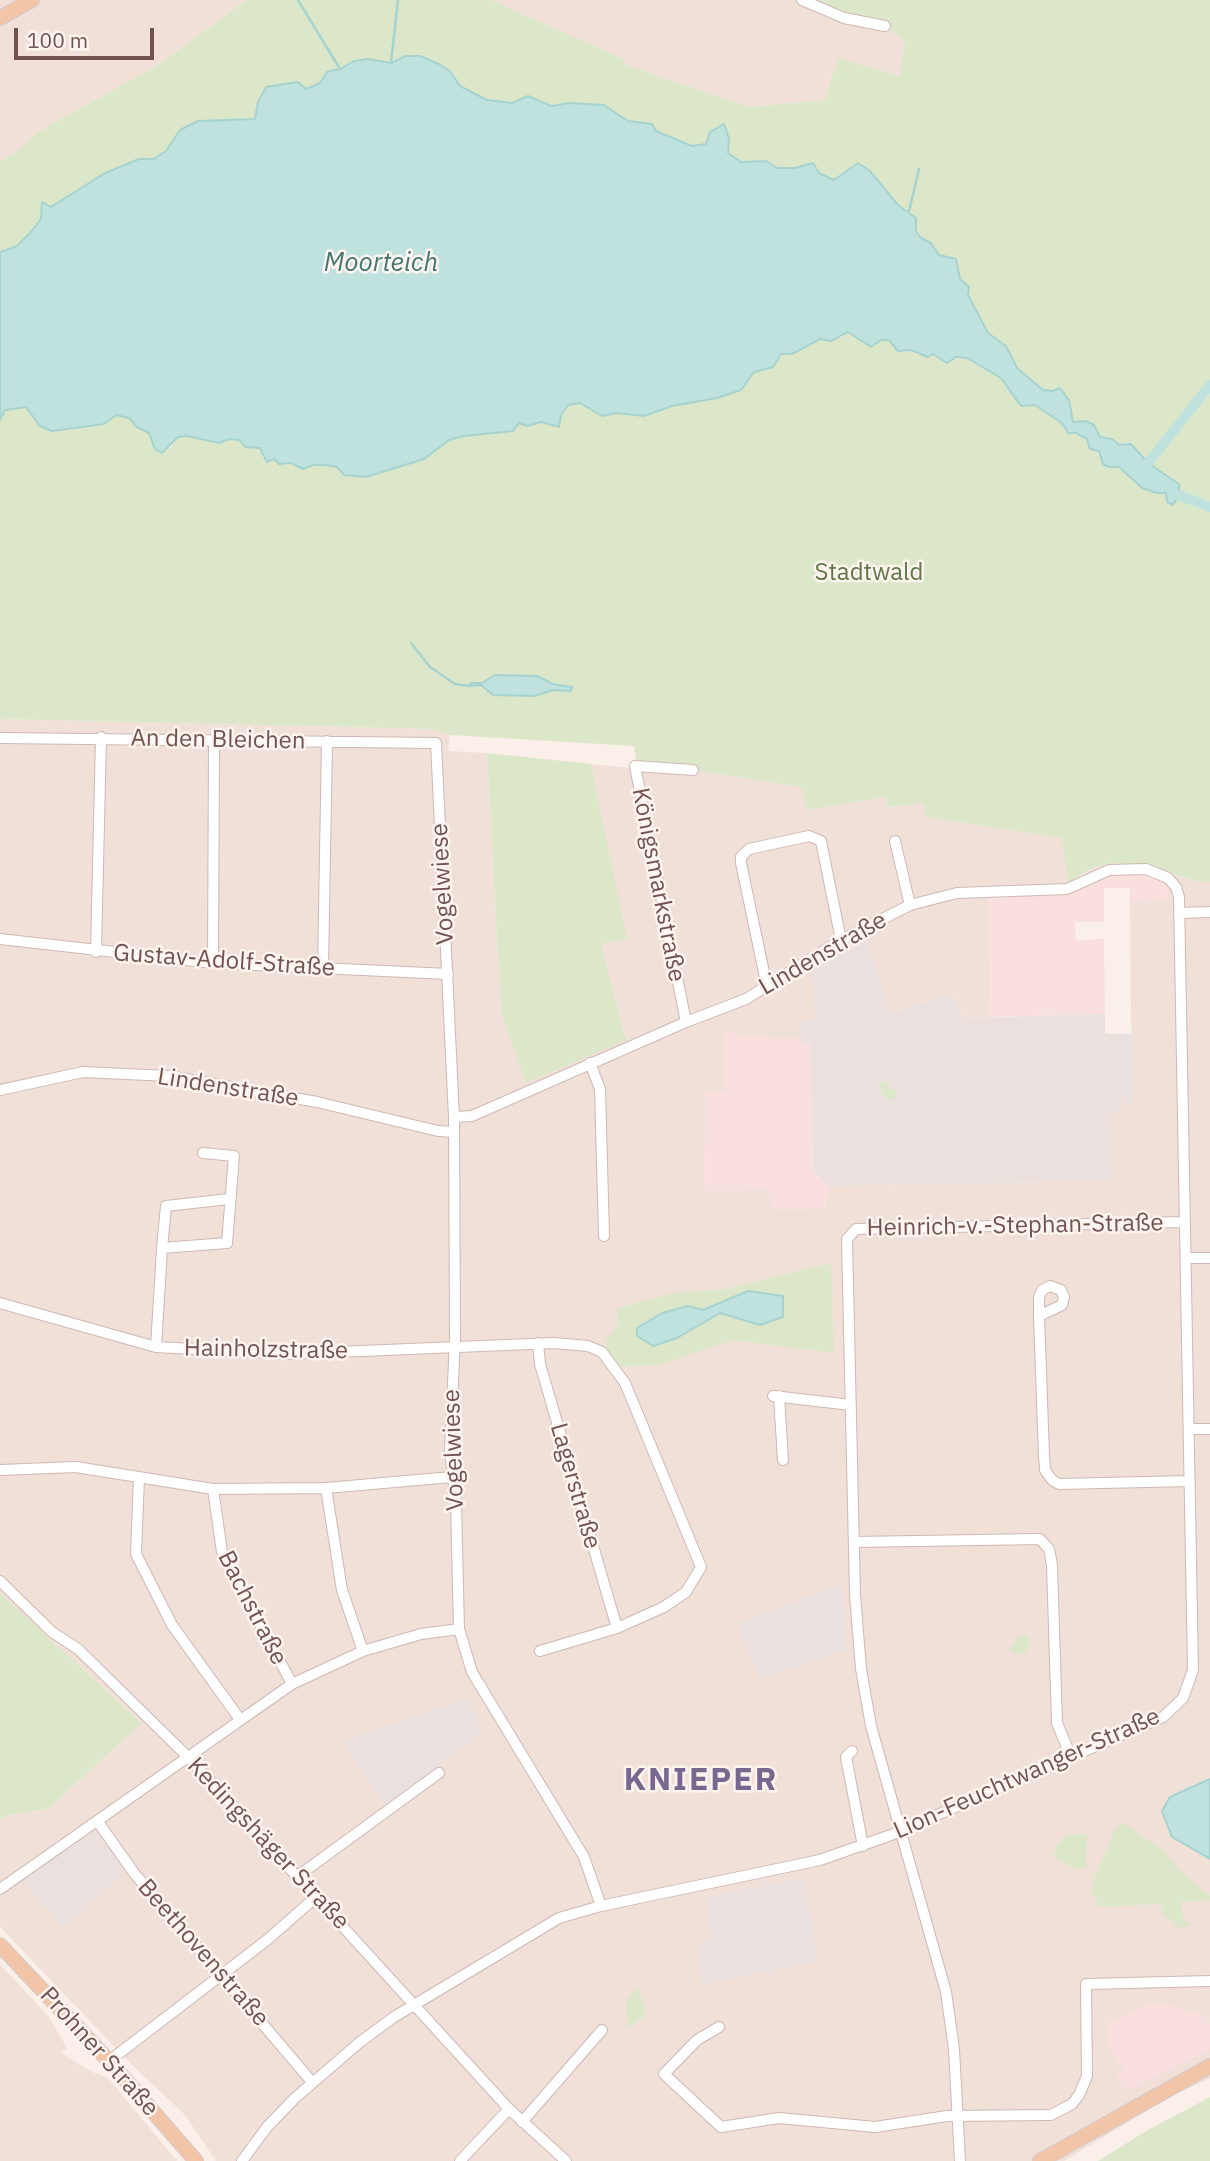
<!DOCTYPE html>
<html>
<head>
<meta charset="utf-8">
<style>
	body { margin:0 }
	#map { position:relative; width:1210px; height:2161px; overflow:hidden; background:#faefe9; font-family:"IBM Plex Sans",sans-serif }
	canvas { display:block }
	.scale { position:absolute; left:14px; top:28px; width:140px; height:32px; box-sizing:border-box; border:4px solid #72534f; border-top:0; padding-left:9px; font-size:21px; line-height:24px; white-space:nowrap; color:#72534f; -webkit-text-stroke:5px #fdf4ef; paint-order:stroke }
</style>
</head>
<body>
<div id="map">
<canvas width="1210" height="2161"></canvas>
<div class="scale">100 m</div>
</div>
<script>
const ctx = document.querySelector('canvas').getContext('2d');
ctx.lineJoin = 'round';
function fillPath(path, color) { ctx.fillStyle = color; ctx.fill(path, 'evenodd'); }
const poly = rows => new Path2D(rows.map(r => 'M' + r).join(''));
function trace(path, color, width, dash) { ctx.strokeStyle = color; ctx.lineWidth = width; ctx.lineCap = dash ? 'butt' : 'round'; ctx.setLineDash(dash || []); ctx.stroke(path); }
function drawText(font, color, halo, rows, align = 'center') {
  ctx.font = font + ' "IBM Plex Sans",sans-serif'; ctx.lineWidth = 5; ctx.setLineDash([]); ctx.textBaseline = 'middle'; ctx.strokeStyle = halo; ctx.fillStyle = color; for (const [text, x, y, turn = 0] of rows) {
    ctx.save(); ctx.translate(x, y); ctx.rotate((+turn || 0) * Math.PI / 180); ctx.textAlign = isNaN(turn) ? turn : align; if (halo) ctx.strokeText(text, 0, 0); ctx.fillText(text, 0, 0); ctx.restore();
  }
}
fillPath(poly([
	[0,0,246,0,159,64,38,132,16,152,0,161],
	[491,0,806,0,885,26,905,41,899,76,838,58,825,100,749,107,629,66,623,62,625,60],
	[0,719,432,729,450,735,448,751,487,753,501,1013,626,1040,601,944,625,938,591,764,631,768,637,761,802,787,807,810,885,797,888,807,924,803,927,817,1063,838,1068,883,988,887,990,1017,963,1018,951,993,889,1013,867,940,815,1022,801,1022,801,1038,765,1038,725,1091,706,1092,704,1190,770,1190,770,1209,825,1208,828,1186,1112,1181,1111,1112,1121,1102,1132,1102,1130,902,1168,901,1167,872,1190,880,1210,881,1210,2078,1164,2100,1064,2161,216,2161,185,2115,131,2064,0,1927,0,1819,9,1815,48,1809,142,1723,0,1593],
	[0,1964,49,2017,67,2048,61,2053,92,2072,108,2078,177,2161,0,2161]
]), '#f1e0d8');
fillPath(poly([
	[1111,863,1148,865,1167,872,1168,901,1130,902,1130,888,1104,888,1104,922,1075,922,1076,940,1104,939,1105,1014,990,1017,988,886,1072,883,1092,868],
	[725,1032,765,1038,801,1038,801,1042,810,1043,813,1170,828,1186,825,1208,770,1209,769,1190,704,1191,706,1091,725,1091],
	[1146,2004,1162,2004,1203,2014,1210,2025,1210,2049,1126,2092,1116,2075,1124,2071,1108,2045,1106,2026]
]), '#f9e0de');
fillPath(poly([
	[867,940,890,1013,951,993,963,1018,1105,1014,1105,1034,1132,1034,1132,1102,1121,1102,1121,1112,1111,1112,1113,1181,828,1186,813,1170,810,1043,801,1042,801,1022,815,1021,813,971],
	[841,1584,845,1651,760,1679,737,1624],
	[468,1697,482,1734,385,1805,343,1742],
	[95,1831,126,1872,63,1927,22,1881],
	[804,1878,818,1961,703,1985,697,1946,712,1938,705,1897]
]), '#eae1df');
fillPath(poly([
	[246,0,491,0,626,60,623,62,629,66,749,107,825,100,838,58,899,76,905,41,885,26,806,0,1210,0,1210,882,1190,880,1148,865,1111,863,1092,868,1068,883,1062,838,926,817,924,803,888,807,885,797,807,810,801,787,636,761,634,746,450,735,432,729,0,719,0,420,5,410,26,406,40,426,69,429,104,424,115,415,129,418,137,427,149,433,155,449,171,448,178,437,187,436,219,443,229,439,240,440,245,447,260,448,279,464,326,465,337,467,344,475,366,477,424,459,449,440,464,436,498,432,518,423,527,426,541,422,551,426,568,405,580,403,602,416,616,413,644,416,672,406,717,398,740,390,754,372,773,367,781,354,793,354,820,339,841,338,848,332,856,334,863,343,889,340,917,355,933,354,944,360,966,358,1001,378,1025,407,1035,405,1062,423,1064,430,1087,439,1099,451,1103,464,1109,467,1119,467,1142,488,1157,493,1179,484,1148,463,1131,444,1119,445,1073,422,1069,400,1060,388,1053,391,1043,390,1017,368,1006,346,988,333,968,295,969,287,960,279,956,259,939,255,931,243,921,238,909,211,898,205,870,171,844,171,834,180,819,173,813,163,795,168,777,168,766,161,741,162,728,153,729,139,692,146,656,131,652,124,628,121,615,111,570,103,551,106,528,96,512,103,487,100,472,95,460,86,450,71,420,56,406,56,391,63,368,59,354,61,340,69,327,72,320,83,306,89,298,82,283,85,258,102,255,119,198,121,180,130,166,151,154,159,139,159,105,173,51,208,43,202,41,219,30,233,17,246,0,252,0,161,16,152,38,132,159,64],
	[537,676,571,691,553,690,535,696,494,695,481,685,471,683],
	[487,753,591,764,627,939,601,944,626,1040,526,1083,501,1013],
	[878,1082,889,1082,889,1090,897,1089,896,1098,887,1099,883,1095],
	[831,1263,834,1353,733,1340,659,1365,621,1367,607,1352,606,1340,618,1324,617,1308,674,1293,726,1289],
	[722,1303,760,1325,720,1313,677,1338,653,1346,688,1306,703,1310],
	[0,1593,142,1723,48,1809,9,1815,0,1819],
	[1025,1635,1031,1641,1026,1652,1019,1655,1012,1652,1010,1649,1019,1636],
	[1125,1824,1164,1851,1178,1869,1210,1896,1210,1900,1181,1902,1184,1920,1192,1926,1178,1928,1171,1919,1164,1917,1160,1904,1097,1907,1097,1898,1090,1894,1094,1878,1114,1832,1118,1825],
	[1087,1834,1086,1868,1076,1869,1054,1857,1057,1845,1067,1835],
	[638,1987,646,2014,631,2027,627,2025,626,2001],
	[1210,2097,1210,2161,1098,2161,1146,2131]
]), '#dce7c9');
const water = poly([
	[406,56,420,56,439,64,450,71,460,86,487,100,512,103,528,96,551,106,570,103,604,105,628,121,652,124,656,131,692,146,706,144,710,132,724,124,729,139,728,153,741,162,766,161,777,168,795,168,813,163,819,173,834,180,858,163,870,171,898,205,916,218,916,231,921,238,931,243,939,255,956,259,960,279,969,287,968,295,988,333,1006,346,1017,368,1043,390,1053,391,1060,388,1069,400,1073,422,1086,421,1094,425,1100,437,1112,439,1119,445,1131,444,1148,463,1179,484,1179,495,1173,505,1167,502,1166,493,1157,493,1142,488,1119,467,1109,467,1103,464,1099,451,1090,449,1087,439,1076,433,1068,433,1062,423,1035,405,1021,406,1001,378,967,358,956,357,947,363,933,354,928,357,910,350,898,351,889,340,881,340,871,347,848,332,831,341,820,339,792,354,781,354,773,367,754,372,741,390,717,398,672,406,644,416,616,413,602,416,580,403,568,405,561,415,559,427,541,422,527,426,519,423,513,431,464,436,449,440,424,459,366,477,344,475,337,467,326,465,313,465,303,469,291,463,279,464,274,459,267,462,260,448,245,447,240,440,229,439,219,443,187,436,178,437,162,453,155,449,149,433,137,427,129,418,116,415,104,424,52,431,40,426,26,407,5,410,0,420,0,252,17,246,30,233,41,219,42,202,51,207,105,173,139,159,154,159,166,151,180,130,198,121,255,119,258,102,266,87,298,82,306,89,320,83,327,72,340,69,354,61,368,59,391,63,406,56],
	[495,675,537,676,553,684,572,687,571,691,553,690,535,696,493,695,481,685,470,686,471,683,482,683,495,675],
	[748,1291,783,1296,783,1317,760,1325,720,1313,677,1338,653,1346,637,1336,637,1328,662,1313,688,1306,703,1310,748,1291],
	[1210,1779,1210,1859,1172,1837,1162,1811,1170,1797,1210,1779]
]);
fillPath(water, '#bfe2df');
trace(water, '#a6d3cf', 2);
trace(poly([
	[298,0,340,69],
	[391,63,398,0],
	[909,211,919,169],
	[411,643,430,667,455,684,470,686]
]), '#a6d3cf', 2.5);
trace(poly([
	[1148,463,1210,385],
	[1179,495,1210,507]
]), '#bfe2df', 10);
const minor = poly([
	[802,0,844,18,885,26],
	[0,738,436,743,454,1117,455,1338,450,1451,456,1503,459,1629,472,1672,584,1857,601,1906],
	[895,841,910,905],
	[1179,913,1210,912],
	[0,939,213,963,448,974],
	[96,952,101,737],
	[213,963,214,740],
	[323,968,327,741],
	[767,987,741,863,741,857,749,849,809,836,821,841,841,940],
	[686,1022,635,766,693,770],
	[590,1063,600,1089,604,1236],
	[0,1090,83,1072,169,1076,317,1102,438,1131,454,1132],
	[162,1248,166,1206,229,1199],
	[1186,1258,1210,1258],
	[0,1303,156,1347,289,1354,554,1343,588,1346,602,1352,625,1383,701,1567,686,1592,664,1607,617,1628,540,1651],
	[1039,1316,1039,1297,1042,1290,1050,1286,1061,1290,1064,1297,1062,1305,1039,1316,1044,1456,1045,1470,1052,1480,1059,1484,1190,1481],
	[538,1343,540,1364,617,1628],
	[156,1347,162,1248,227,1243,234,1156,203,1153],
	[773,1396,851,1405],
	[779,1396,783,1460],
	[1190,1429,1210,1429],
	[0,1470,76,1467,213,1489,326,1488,452,1477],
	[139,1477,136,1554,172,1625,239,1718],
	[326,1488,342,1590,363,1651],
	[213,1489,222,1552,292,1684],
	[854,1542,1040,1539,1049,1549,1052,1565,1057,1723,1071,1757],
	[0,1581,52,1632,78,1649,188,1757,509,2109,566,2161],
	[852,1751,846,1757,863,1846],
	[98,1822,134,1873,312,2082],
	[298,1876,439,1773],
	[0,1889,292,1684,363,1651,421,1634,459,1629],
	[719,2027,697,2040,664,2074,721,2127,779,2118,875,2127,947,2116,1051,2115,1072,2104,1079,2095,1087,2076,1086,1984,1210,1981],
	[109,2061,267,1940,316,1897],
	[522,2122,602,2030],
	[242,2161,267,2127,295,2098,360,2042,394,2017,559,1918,601,1906,820,1860,891,1835,1163,1717,1183,1698,1193,1670,1179,897,1176,887,1168,878,1146,869,1109,870,1067,889,957,893,910,905,841,940,746,999,686,1022,472,1116,454,1117],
	[460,2161,509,2109],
	[960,2161,954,2049,946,1992,871,1726,861,1669,855,1595,847,1239,856,1229,1185,1222]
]);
const major = poly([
	[0,18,32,0],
	[0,1945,109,2061,196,2161],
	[1040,2161,1210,2066]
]);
trace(minor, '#ceb8b3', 12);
trace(major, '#d5cbca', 16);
trace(minor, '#fff', 10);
trace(major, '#f2c5a8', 14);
drawText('24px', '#617748', '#fdf4ef', [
	["Stadtwald",869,573]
]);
drawText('24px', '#72534f', '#fdf4ef', [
	["An den Bleichen",218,740,1],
	["Vogelwiese",443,884,-93],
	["Königsmarkstraße",658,885,79],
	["Lindenstraße",823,954,-30],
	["Gustav-Adolf-Straße",224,961,4],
	["Lindenstraße",228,1088,9],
	["Heinrich-v.-Stephan-Straße",1015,1226,-1],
	["Hainholzstraße",266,1350,1],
	["Vogelwiese",454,1450,-92],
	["Lagerstraße",575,1486,74],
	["Bachstraße",252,1608,63],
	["Lion-Feuchtwanger-Straße",1027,1774,-24],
	["Kedingshäger Straße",268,1844,47],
	["Beethovenstraße",203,1953,49],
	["Prohner Straße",99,2052,48]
]);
drawText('italic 26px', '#447672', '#fdf4ef', [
	["Moorteich",381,263]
]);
ctx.letterSpacing = '2px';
drawText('bold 32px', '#78678e', '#fdf4ef', [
	["KNIEPER",701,1781]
]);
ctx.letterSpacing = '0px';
</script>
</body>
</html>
